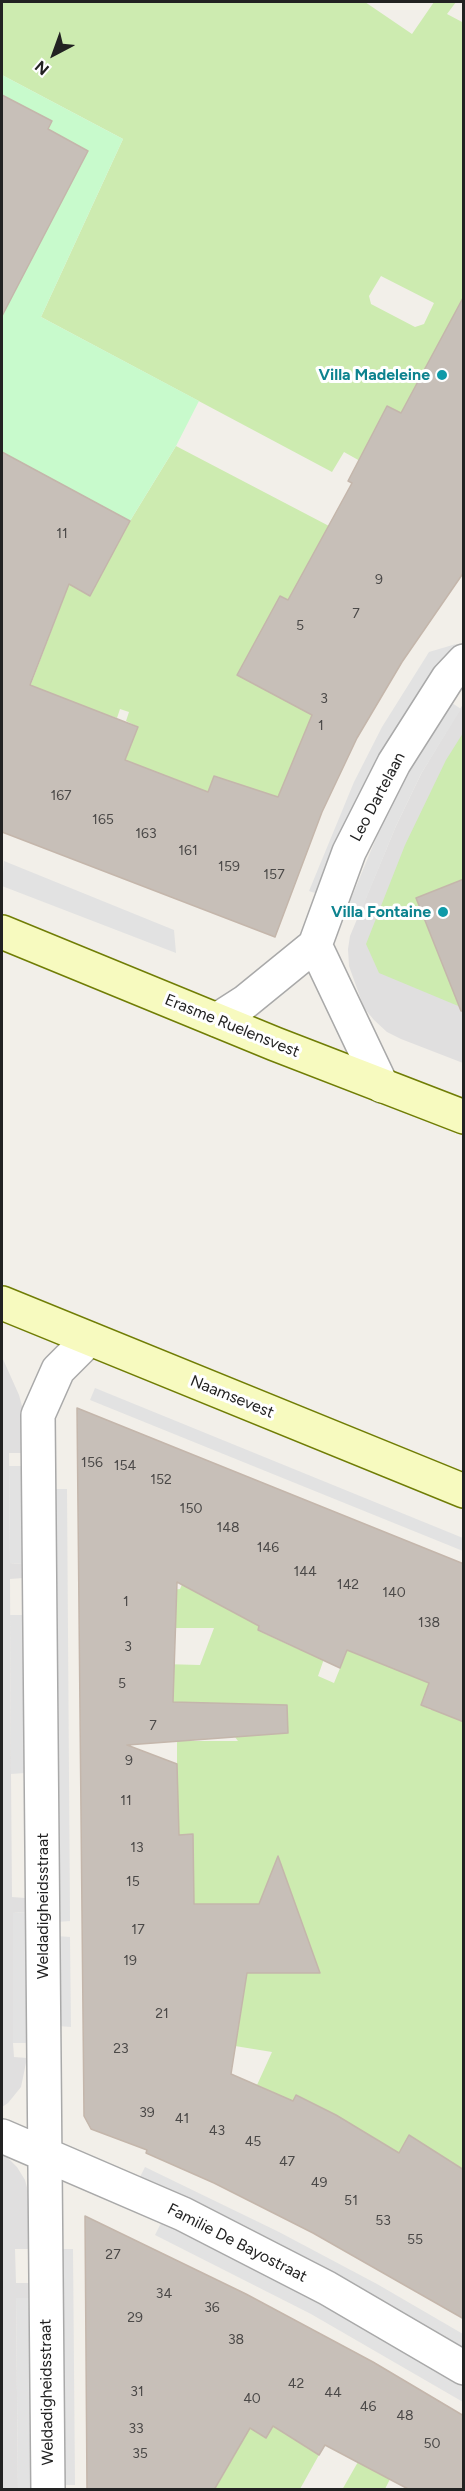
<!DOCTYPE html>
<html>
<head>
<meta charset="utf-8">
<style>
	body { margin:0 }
	#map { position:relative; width:465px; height:2491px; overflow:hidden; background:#f2efe9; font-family:Figtree,sans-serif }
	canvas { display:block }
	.frame { position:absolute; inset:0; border:3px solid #222; pointer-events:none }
	.north { position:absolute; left:24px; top:24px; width:60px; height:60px; -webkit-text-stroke:4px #fff; paint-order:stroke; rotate:221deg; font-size:16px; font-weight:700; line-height:24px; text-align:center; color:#222 }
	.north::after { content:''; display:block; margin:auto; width:21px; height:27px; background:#222; clip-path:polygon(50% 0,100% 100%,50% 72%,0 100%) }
</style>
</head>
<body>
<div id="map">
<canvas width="465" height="2491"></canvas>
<div class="frame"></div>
<div class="north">N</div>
</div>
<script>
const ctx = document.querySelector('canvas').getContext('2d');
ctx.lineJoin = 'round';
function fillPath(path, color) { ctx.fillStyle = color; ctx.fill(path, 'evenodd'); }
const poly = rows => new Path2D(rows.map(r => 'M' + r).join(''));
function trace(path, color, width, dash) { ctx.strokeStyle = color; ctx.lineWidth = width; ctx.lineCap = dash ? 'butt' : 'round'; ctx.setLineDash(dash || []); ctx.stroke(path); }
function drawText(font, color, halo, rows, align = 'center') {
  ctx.font = font + ' Figtree,sans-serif'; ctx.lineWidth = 6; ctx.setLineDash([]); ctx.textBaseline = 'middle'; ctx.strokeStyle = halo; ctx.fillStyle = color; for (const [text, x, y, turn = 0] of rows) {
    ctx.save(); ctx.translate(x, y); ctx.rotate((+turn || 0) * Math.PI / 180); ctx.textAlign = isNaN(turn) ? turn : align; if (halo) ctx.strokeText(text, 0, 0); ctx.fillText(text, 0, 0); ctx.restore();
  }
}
fillPath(poly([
	[463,704,463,1063,401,1039,387,1032,374,1020,364,1008,349,966,348,949,350,936,396,826,421,774],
	[2,1357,19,1395,22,1406,22,1453,9,1453,10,1563,23,1564,23,1578,10,1579,11,1774,12,1897,25,1898,26,1912,13,1913,13,2043,14,2057,27,2058,21,2087,8,2103,2,2107],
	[2,2152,17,2167,25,2180,29,2195,29,2249,15,2249,16,2283,29,2283,29,2298,16,2298,18,2490,2,2489]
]), '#e0dfdf');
fillPath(poly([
	[2,2,365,2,412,34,434,2,456,2,447,14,464,23,464,297,455,313,464,318,369,466,344,452,332,472,41,317,123,139,2,75],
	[381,276,434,303,424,324,415,327,371,304,369,296],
	[176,446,329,526,289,600,280,596,237,675,312,715,267,830,237,784,214,776,203,804,188,784,148,769,119,776,138,727,126,721,129,712,120,709,117,718,101,713,19,716,69,584,90,596,130,521],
	[463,733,463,1008,379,973,366,944,405,845,446,760],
	[184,1580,259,1626,259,1631,298,1649,325,1656,318,1676,334,1683,354,1634,389,1667,429,1683,421,1705,431,1710,441,1706,464,1722,463,2208,409,2135,391,2169,296,2095,293,2101,257,2085,272,2052,235,2046,241,2009,183,1974,319,1972,308,1940,193,1942,193,1835,171,1835,177,1782,177,1741,238,1741,223,1721,164,1703,163,1664,200,1665,214,1628,162,1628,171,1590,180,1589],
	[273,2426,319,2455,300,2489,200,2489,218,2484,250,2428,266,2438],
	[375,2432,390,2479,385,2489,342,2490]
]), '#cdebb0');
fillPath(poly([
	[2,75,123,139,41,317,199,401,176,446,130,521,2,452]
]), '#c8facc');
fillPath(poly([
	[456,644,398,736,324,896,309,891,354,782,382,727,429,652],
	[449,701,461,709,421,774,396,826,361,911,348,906,384,819,409,767],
	[4,861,174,930,176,953,2,886],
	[95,1388,463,1538,463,1551,90,1400],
	[9,1466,21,1466,23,1564,10,1563],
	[54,1489,67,1489,70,1921,57,1922],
	[10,1615,23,1615,25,1773,11,1774],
	[26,1912,27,2043,13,2043,13,1913],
	[57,1936,70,1937,71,2027,58,2026],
	[145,2167,279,2232,377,2284,463,2334,463,2350,139,2179],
	[162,2221,318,2302,450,2377,463,2385,463,2402,311,2314,155,2235],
	[60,2249,73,2249,75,2485,62,2485],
	[16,2298,29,2298,31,2489,18,2489]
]), '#e2e2e2');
const building = poly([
	[2,95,52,121,48,129,88,151,2,316,2,95],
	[464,296,464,572,402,662,357,738,322,812,275,937,2,832,2,452,130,521,90,596,69,584,30,685,138,727,125,760,208,792,214,776,278,797,312,715,237,675,280,596,288,600,352,483,348,481,387,406,401,413,464,296],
	[464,879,464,1011,461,1011,416,898,464,879],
	[77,1408,464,1564,464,1722,421,1705,429,1683,347,1650,340,1668,258,1630,259,1626,177,1582,173,1702,287,1705,288,1733,127,1745,177,1764,179,1835,193,1834,194,1904,259,1904,278,1856,320,1973,247,1973,231,2074,293,2101,296,2095,336,2115,399,2153,409,2135,464,2170,464,2319,313,2233,214,2183,146,2153,147,2150,91,2129,84,2116,77,1408],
	[85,2216,246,2294,373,2362,464,2416,464,2490,410,2490,325,2445,319,2455,273,2426,266,2438,250,2428,214,2490,87,2490,85,2216]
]);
fillPath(building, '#c7bfb8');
trace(building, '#c4b6ab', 1.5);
const minor = poly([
	[315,945,382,1086],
	[217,1020,245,1002,315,945,349,852,394,763,448,678,464,661],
	[2,2136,183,2214,327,2288,464,2368],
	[48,2490,38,1415,58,1370,89,1339]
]);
const secondary = poly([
	[2,932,275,1044,464,1117],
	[2,1303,464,1491]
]);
trace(minor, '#a9a9a9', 36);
trace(secondary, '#707d05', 36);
trace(minor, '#fff', 33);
trace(secondary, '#f7fabf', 33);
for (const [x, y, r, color] of [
	[442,375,6,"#0f9aa8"],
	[443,912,6,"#0f9aa8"]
]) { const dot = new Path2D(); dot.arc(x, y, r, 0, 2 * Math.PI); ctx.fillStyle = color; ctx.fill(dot); trace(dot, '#fff', 2); }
drawText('14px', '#4b4948', null, [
	["11",62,534],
	["9",379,580],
	["7",356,614],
	["5",300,626],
	["3",324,699],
	["1",321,726],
	["167",61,796],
	["165",103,820],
	["163",146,834],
	["161",188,851],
	["159",229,867],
	["157",274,875],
	["156",92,1463],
	["154",125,1466],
	["152",161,1480],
	["150",191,1509],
	["148",228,1528],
	["146",268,1548],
	["144",305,1572],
	["142",348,1585],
	["140",394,1593],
	["1",126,1602],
	["138",429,1623],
	["3",128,1647],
	["5",122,1684],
	["7",153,1726],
	["9",129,1761],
	["11",126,1801],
	["13",137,1848],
	["15",133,1882],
	["17",138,1930],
	["19",130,1961],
	["21",162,2014],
	["23",121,2049],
	["39",147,2113],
	["41",182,2119],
	["43",217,2131],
	["45",253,2142],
	["47",287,2162],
	["49",319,2183],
	["51",351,2201],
	["53",383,2221],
	["55",415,2240],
	["27",113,2255],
	["34",164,2294],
	["36",212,2308],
	["29",135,2318],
	["38",236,2340],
	["42",296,2384],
	["31",137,2392],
	["44",333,2393],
	["40",252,2399],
	["46",368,2407],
	["48",405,2416],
	["33",136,2429],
	["50",432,2444],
	["35",140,2454]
]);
drawText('bold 16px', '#0d838f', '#fff', [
	["Villa Madeleine",430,375],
	["Villa Fontaine",431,912]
], 'right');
drawText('16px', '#222', '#fff', [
	["Leo Dartelaan",378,797,-62],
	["Erasme Ruelensvest",232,1026,22],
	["Naamsevest",232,1397,22],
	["Weldadigheidsstraat",43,1906,-90],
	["Familie De Bayostraat",237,2243,27],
	["Weldadigheidsstraat",47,2392,-91]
]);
</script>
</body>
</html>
